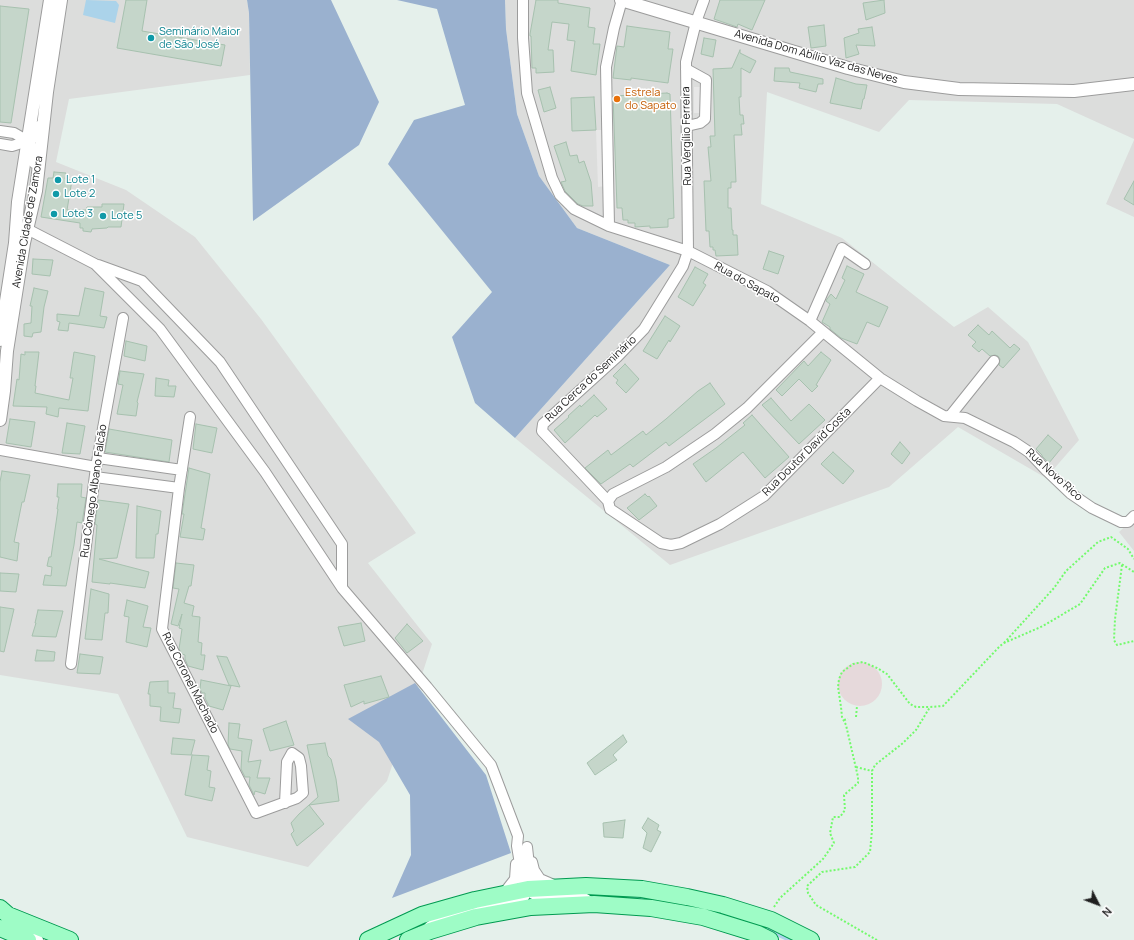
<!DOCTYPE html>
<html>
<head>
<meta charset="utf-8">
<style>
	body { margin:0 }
	#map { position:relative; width:1134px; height:940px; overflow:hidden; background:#e5f0eb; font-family:Manrope,sans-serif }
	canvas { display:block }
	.north { position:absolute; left:1078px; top:884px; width:40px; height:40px; -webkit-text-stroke:3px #fff; paint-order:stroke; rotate:132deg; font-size:11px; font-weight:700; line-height:16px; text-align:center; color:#1f1f1f }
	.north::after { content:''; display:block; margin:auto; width:14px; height:18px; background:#1f1f1f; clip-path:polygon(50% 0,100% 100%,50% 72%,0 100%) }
</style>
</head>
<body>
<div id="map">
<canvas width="1134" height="940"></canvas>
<div class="north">N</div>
</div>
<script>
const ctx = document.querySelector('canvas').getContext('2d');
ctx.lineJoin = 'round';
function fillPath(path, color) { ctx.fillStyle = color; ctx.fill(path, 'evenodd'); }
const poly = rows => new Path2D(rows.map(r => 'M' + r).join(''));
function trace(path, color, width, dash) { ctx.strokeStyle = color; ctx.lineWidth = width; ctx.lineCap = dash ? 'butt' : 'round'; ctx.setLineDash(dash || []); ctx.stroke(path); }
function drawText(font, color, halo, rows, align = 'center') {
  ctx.font = font + ' Manrope,sans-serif'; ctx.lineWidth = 3; ctx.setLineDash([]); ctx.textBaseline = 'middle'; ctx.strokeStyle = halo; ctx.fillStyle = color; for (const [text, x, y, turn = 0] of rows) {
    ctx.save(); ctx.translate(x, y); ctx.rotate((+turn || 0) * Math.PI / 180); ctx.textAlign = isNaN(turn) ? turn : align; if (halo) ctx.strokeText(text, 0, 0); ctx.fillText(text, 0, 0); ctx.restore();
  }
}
fillPath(poly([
	[0,0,247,0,249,13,250,75,69,99,56,162,126,190,195,237,261,319,416,533,368,563,432,644,387,781,308,867,187,837,118,694,0,675],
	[505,0,1134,0,1134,139,1057,104,909,100,879,132,767,92,761,204,842,238,954,327,988,307,1028,342,1079,440,1046,478,958,427,889,487,670,565,515,438,670,265,577,228,539,176,517,114,506,29],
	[1134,140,1134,217,1106,204],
	[1134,518,1134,551,1119,532]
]), '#dcdddc');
fillPath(poly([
	[86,0,116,1,119,5,115,23,83,15],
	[616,893,697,905,766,926,797,940,785,940,765,931,594,896,589,894]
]), '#abd3ea');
fillPath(poly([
	[247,0,331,0,379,102,359,145,253,221,249,13],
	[397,0,505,0,506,29,517,114,539,176,577,228,670,265,515,438,475,403,452,337,492,292,388,164,414,120,465,105,437,9],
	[415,683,486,775,511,853,392,898,411,855,410,795,379,742,348,719]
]), '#9ab1cf');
fillPath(poly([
	[694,87,702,87,702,113,694,113],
	[596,130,604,130,606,186,598,187]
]), '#e7e7e7');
fillPath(poly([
	'838 684a22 22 0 1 1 44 0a22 22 0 1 1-44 0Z'
]), '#e6d9db');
const building = poly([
	[126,0,147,0,142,31,225,45,221,66,117,48,126,0],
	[536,0,558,0,558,3,590,8,588,27,595,28,593,44,600,44,596,75,571,71,575,41,567,40,569,24,552,22,548,50,553,50,554,72,536,73,536,68,532,68,531,36,530,36,530,34,536,0],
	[720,0,765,0,752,30,738,24,737,27,714,19,720,0],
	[884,0,885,13,866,20,863,3,884,0],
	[0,6,29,9,11,123,0,122,0,6],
	[824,25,826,46,811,48,808,27,824,25],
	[627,26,670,32,668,49,673,49,668,83,631,78,631,80,613,78,617,46,624,47,627,26],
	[872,27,875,46,856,45,859,54,846,58,844,38,859,33,858,29,872,27],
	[704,38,716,40,713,57,701,54,704,38],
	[740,50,740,53,756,61,750,73,741,68,741,97,739,97,740,115,743,115,744,124,741,124,742,135,734,135,736,182,731,182,731,188,728,188,728,208,731,208,732,230,733,230,733,235,737,235,738,255,716,256,715,250,713,250,713,247,710,247,709,231,706,231,704,181,711,181,708,147,711,147,710,136,715,136,713,69,732,68,740,50],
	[775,68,789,68,790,72,823,79,823,84,818,84,816,92,799,88,800,83,774,81,775,68],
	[836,78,856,84,867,85,864,99,863,99,861,109,830,103,836,78],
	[550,87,556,108,544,112,538,90,550,87],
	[667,93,670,94,674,218,668,219,668,227,650,228,650,226,635,227,635,223,628,223,628,220,623,220,622,208,617,208,613,96,667,93],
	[594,97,596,130,572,131,571,98,594,97],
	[566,142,570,156,577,155,579,163,584,161,591,182,593,206,583,206,578,204,565,191,561,182,566,181,554,146,566,142],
	[54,172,66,173,65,179,72,180,67,210,86,210,87,207,102,207,102,204,124,204,121,227,108,227,107,228,92,229,91,232,83,231,83,228,80,228,80,223,41,217,48,178,53,178,54,172],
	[1134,181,1134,205,1124,199,1134,181],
	[769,251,784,256,778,274,763,269,769,251],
	[33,259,53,260,50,276,32,274,33,259],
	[847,266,864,274,856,292,888,307,879,327,867,322,857,344,841,338,830,329,830,327,822,322,830,304,826,301,827,299,831,294,836,299,845,280,842,278,847,266],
	[695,267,708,274,703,283,706,285,693,306,678,297,695,267],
	[34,288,48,291,44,307,41,332,33,333,32,337,24,336,24,324,31,323,32,306,30,306,34,288],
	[85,288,104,292,100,316,107,317,104,328,69,323,68,331,58,330,60,322,57,321,57,314,79,316,85,288],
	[665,316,680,326,670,342,669,340,657,359,643,351,665,316],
	[978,325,989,335,992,331,1010,348,1014,344,1020,349,1003,368,999,365,1000,359,998,356,995,355,990,356,982,349,979,352,972,346,976,342,968,335,978,325],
	[126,341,147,346,145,361,124,356,126,341],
	[25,352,39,352,35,386,36,386,35,393,69,400,73,378,70,378,74,352,95,356,88,411,59,408,58,417,46,414,47,407,13,406,17,379,19,380,21,354,25,355,25,352],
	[821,352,831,360,816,385,818,386,812,392,799,379,782,396,776,390,804,361,808,366,821,352],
	[625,364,639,379,626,393,616,383,618,380,613,376,625,364],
	[120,371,144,374,137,402,138,403,136,416,117,414,123,385,118,384,120,371],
	[156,378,169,380,168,386,176,386,174,397,155,396,156,378],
	[710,383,725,404,669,446,666,442,633,467,630,464,601,484,585,468,608,450,611,455,643,431,646,435,666,419,698,391,710,383],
	[594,395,607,409,597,417,595,415,565,443,554,430,569,417,568,416,580,405,581,407,594,395],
	[771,398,791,421,809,404,825,420,799,444,762,405,771,398],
	[752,415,789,457,765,478,743,452,706,482,693,464,716,448,745,425,743,423,752,415],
	[10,419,35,422,31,447,6,443,10,419],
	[67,423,85,426,80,454,62,453,67,423],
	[196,424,217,428,212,453,193,449,196,424],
	[109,429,172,440,169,462,105,452,109,429],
	[1048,435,1062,447,1049,463,1042,456,1042,455,1036,449,1048,435],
	[900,442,910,453,902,464,891,454,900,442],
	[833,452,854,471,843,484,821,464,833,452],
	[189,468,210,474,201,528,205,529,203,540,180,537,184,514,182,514,189,468],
	[2,471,30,475,24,502,22,502,14,542,19,543,17,561,0,557,0,482,2,471],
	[58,484,82,484,81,497,86,498,82,523,77,522,74,545,66,586,43,585,45,575,51,576,52,567,47,566,49,557,51,557,58,509,57,509,59,497,57,497,58,484],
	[645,494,648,497,649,496,657,506,639,520,627,508,645,494],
	[98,500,129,504,117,558,99,559,149,572,145,588,110,583,110,584,92,582,97,525,95,524,98,500],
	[137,506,161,511,158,534,156,534,154,558,136,558,137,506],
	[176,563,194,565,191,586,189,586,184,603,194,606,192,616,200,617,198,642,202,643,201,655,205,655,203,670,188,666,185,659,185,655,182,654,179,649,182,629,179,628,182,614,178,626,171,624,179,589,173,588,176,563],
	[0,573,19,574,16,592,0,591,0,573],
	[91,589,109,594,108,613,105,613,102,640,85,639,91,589],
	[127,600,148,606,143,627,151,628,147,647,126,642,129,617,124,616,127,600],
	[0,607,14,609,4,652,0,651,0,607],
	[38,610,63,611,56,637,32,636,36,623,35,623,38,610],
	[361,623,365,641,344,646,338,627,361,623],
	[407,624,423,641,407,653,395,638,407,624],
	[37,650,55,652,54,661,35,661,37,650],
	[80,654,103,657,100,674,77,673,80,654],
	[217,656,227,657,240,687,229,685,217,656],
	[381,676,389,697,364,704,364,701,351,707,344,685,381,676],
	[201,680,231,686,223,710,209,706,205,698,205,693,202,693,200,689,201,680],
	[168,681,168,693,175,693,173,708,181,709,179,723,160,721,161,707,150,706,150,694,148,694,150,682,168,681],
	[286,721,294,745,270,751,263,729,286,721],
	[229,723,240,724,238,738,252,740,248,762,261,760,257,778,270,778,265,794,255,791,254,795,249,785,250,777,245,777,241,769,242,751,230,749,228,745,229,723],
	[623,735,627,742,613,755,617,760,595,775,587,763,623,735],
	[173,738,195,740,191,755,171,754,173,738],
	[325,743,328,756,331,759,336,779,339,801,309,805,324,824,297,846,291,834,294,831,291,823,299,814,318,797,307,745,325,743],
	[192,755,209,756,207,770,211,771,209,787,215,788,212,801,185,795,192,755],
	[648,818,659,825,657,830,661,832,651,852,643,848,647,833,642,828,648,818],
	[625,820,623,838,604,837,603,823,625,820]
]);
fillPath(building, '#c5d6ca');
trace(building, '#a7c1af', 1);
const minor = poly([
	[523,0,523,38,527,93,552,178,560,195,574,209,609,226,688,251,767,291,810,321,880,378,917,401,944,416,965,418,1014,442,1029,452,1047,471,1070,493,1092,508,1121,522,1128,522,1134,516],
	[686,69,706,80,705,119,700,123,687,126],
	[0,131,14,133,28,141,35,152,34,163],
	[0,144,12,146,28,141,37,136,39,126],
	[609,226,606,67,614,28,622,0],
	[27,229,95,264,160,329,265,472,342,588,427,687,491,765,518,836,517,846,523,882,528,889,533,894,543,897,573,896,584,898,589,901],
	[98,265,142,281,220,362,342,544,342,588],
	[810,321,842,248,865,264],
	[950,416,994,361],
	[190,417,179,488,162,629,256,813,297,798,303,793,301,766,299,758,292,753,287,762,285,803],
	[0,450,96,467],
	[98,458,182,470],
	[95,477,179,488],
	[608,501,542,431,543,424,617,357,644,329,683,266,688,251,686,62,696,22,704,0],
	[608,501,610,509,661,543,671,545,681,543,720,524,764,496,880,378],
	[608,501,613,494,666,467,715,434,747,408,823,332],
	[71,664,96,467,123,318],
	[532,862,534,870,540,879,554,885],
	[504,893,515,879,516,864],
	[429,927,442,918,516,901,524,897,531,884,527,847],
	[25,930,36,935,38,940]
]);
const tertiary = poly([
	[621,0,848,68,904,82,959,89,1074,91,1134,84],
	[0,340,15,243,18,202,50,0],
	[0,420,4,391,7,351,24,243,36,191,47,92,61,0]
]);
const primary = poly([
	[0,908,8,915,70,940],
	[0,928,28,940],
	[368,940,422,915,475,900,528,889,586,886,642,889,687,897,723,905,771,920,811,940],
	[408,940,430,931,476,917,531,907,594,904,651,908,703,917,758,934,770,940]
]);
trace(minor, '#9c9c9c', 12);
trace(tertiary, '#9c9c9c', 14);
trace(primary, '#009a50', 18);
trace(poly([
	[1122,565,1115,619,1114,640,1117,645,1134,641],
	[1004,643,1054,588,1066,571,1098,542,1111,537,1128,549,1134,559],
	[856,717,857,706],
	[844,720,848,719],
	[856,767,872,771],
	[774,907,780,898,823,859,834,843,830,833,833,817,840,817,845,810,844,795,858,783,858,777,846,725,842,717,841,707,838,687,839,679,842,672,853,664,863,662,877,668,887,674,910,704,916,707,930,707],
	[877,940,816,905,808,893,807,886,822,872,855,867,870,852,872,830,872,771,875,765,903,743,916,730,930,707,943,706,1000,646,1004,643,1043,626,1080,604,1105,568,1120,563,1134,572]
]), '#73fa6c', 2, [2, 2]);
trace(minor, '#fff', 10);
trace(tertiary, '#fff', 12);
trace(primary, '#9efcc6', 16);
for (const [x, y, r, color] of [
	[151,38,4,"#0f9aa8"],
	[617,99,4,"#e8710a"],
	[58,180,4,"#0f9aa8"],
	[56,194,4,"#0f9aa8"],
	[54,214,4,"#0f9aa8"],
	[103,216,4,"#0f9aa8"]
]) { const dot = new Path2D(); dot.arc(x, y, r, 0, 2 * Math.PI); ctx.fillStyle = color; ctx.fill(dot); trace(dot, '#fff', 1.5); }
drawText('11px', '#0d838f', '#fff', [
	["Seminário Maior",159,32],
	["de São José",159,45],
	["Lote 1",66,180],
	["Lote 2",64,194],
	["Lote 3",62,214],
	["Lote 5",111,216]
], 'left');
drawText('11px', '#1f1f1f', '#fff', [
	["Avenida Dom Abílio Vaz das Neves",816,57,16],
	["Rua Vergílio Ferreira",687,136,-91],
	["Avenida Cidade de Zamora",28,222,-80],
	["Rua do Sapato",747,283,29],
	["Rua Cerca do Seminário",591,379,-43],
	["Rua Doutor David Costa",807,452,-45],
	["Rua Novo Rico",1054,475,42],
	["Rua Cónego Albano Falcão",94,491,-82],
	["Rua Coronel Machado",190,683,63]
]);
drawText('11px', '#c56008', '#fff', [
	["Estrela",625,93],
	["do Sapato",625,106]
], 'left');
</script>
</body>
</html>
